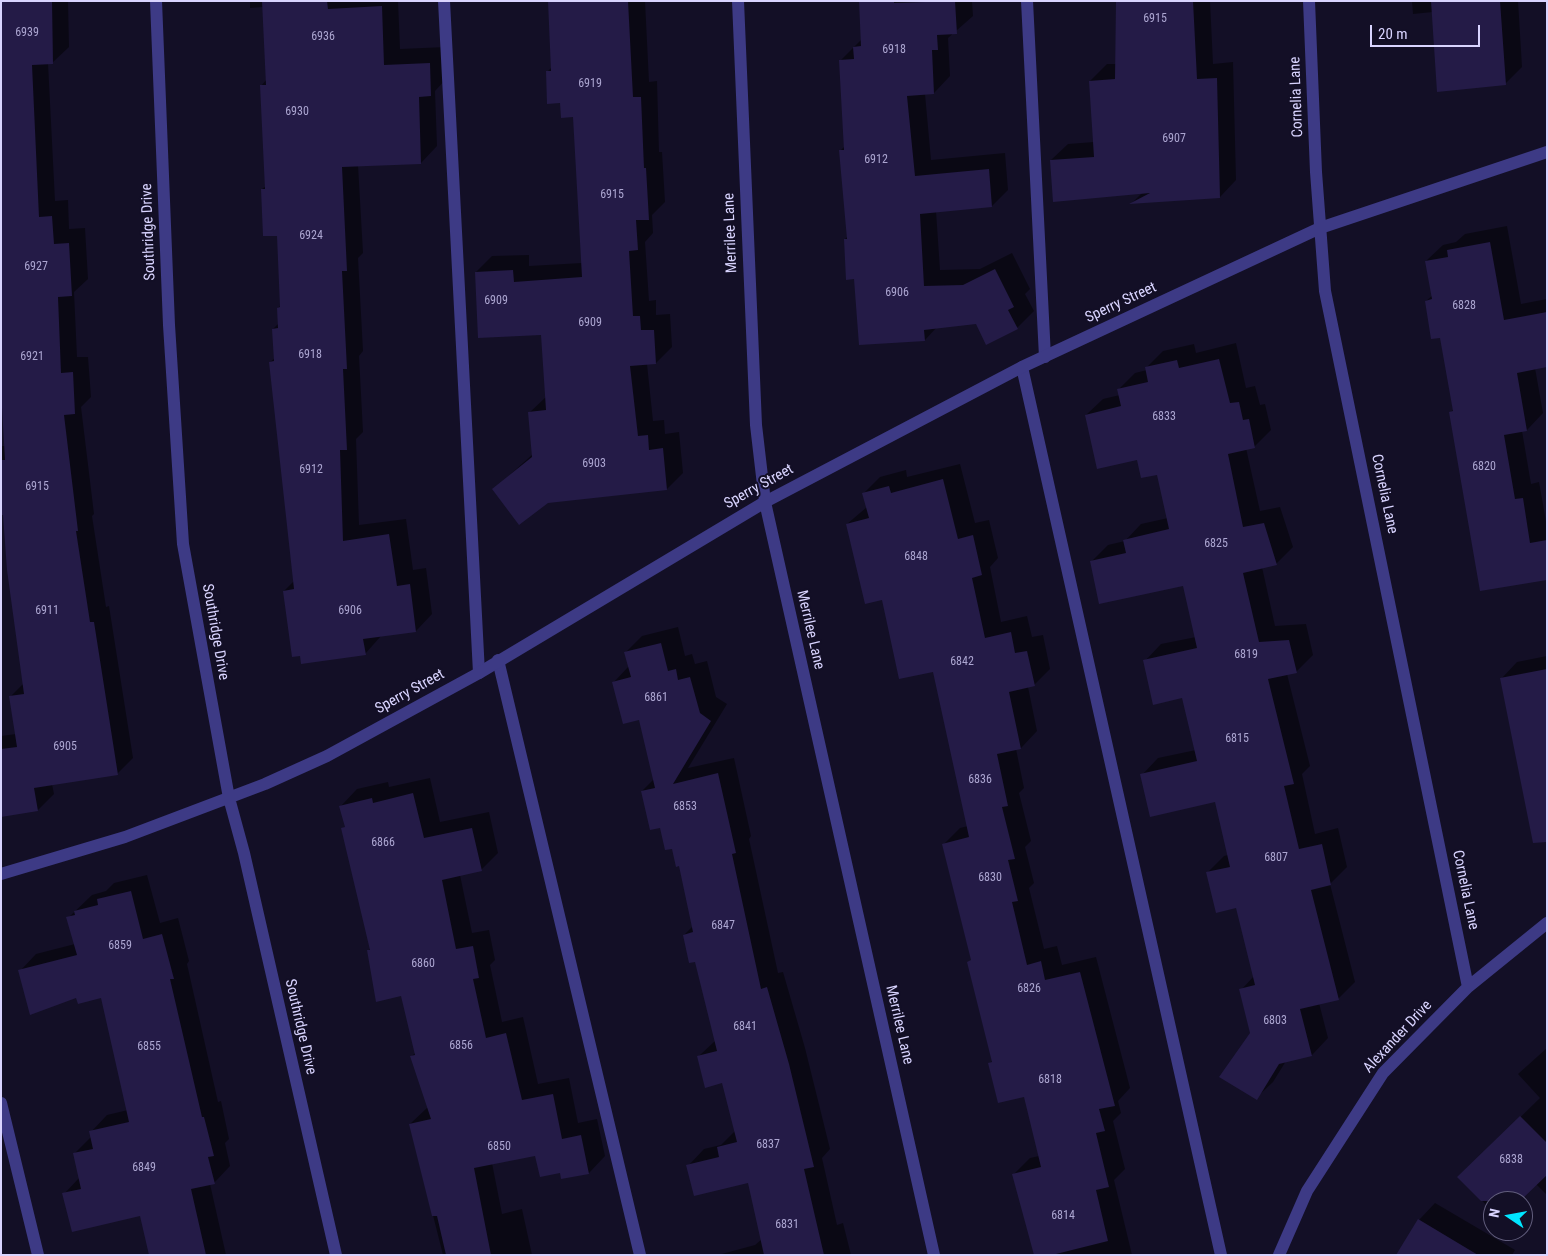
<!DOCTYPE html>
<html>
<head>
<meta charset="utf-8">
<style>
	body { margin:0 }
	#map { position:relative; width:1548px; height:1256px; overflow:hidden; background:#130f26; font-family:"Roboto Condensed",sans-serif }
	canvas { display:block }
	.frame { position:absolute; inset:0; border:2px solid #d9d4ff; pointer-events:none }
	.north { position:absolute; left:1483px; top:1191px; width:50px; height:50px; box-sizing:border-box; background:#130f26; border:1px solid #625e7d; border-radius:50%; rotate:282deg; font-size:14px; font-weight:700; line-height:20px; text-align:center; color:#d9d4ff }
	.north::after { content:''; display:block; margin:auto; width:18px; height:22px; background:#00e5ff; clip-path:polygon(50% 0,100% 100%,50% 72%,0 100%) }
	.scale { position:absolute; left:1370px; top:25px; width:110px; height:22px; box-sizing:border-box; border:2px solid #d9d4ff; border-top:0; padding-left:6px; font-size:15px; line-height:18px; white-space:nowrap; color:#d9d4ff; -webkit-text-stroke:4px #130f26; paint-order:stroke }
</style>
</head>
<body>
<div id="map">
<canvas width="1548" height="1256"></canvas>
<div class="frame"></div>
<div class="north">N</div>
<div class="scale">20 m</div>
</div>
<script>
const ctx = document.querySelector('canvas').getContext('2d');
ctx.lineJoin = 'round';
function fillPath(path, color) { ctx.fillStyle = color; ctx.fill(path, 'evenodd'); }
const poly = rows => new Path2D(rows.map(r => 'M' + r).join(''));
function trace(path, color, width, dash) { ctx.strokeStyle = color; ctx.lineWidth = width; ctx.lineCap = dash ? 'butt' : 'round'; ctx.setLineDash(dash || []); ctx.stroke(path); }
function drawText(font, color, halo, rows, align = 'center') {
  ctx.font = font + ' "Roboto Condensed",sans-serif'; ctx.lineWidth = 4; ctx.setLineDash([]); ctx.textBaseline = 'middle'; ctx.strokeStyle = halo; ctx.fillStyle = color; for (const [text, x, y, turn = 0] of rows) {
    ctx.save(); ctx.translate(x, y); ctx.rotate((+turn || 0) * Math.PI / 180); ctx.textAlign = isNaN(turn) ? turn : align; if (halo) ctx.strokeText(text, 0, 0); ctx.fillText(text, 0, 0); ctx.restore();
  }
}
fillPath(poly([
	[1,1,68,1,69,47,52,63,48,63,55,201,68,200,69,229,85,228,88,279,74,292,77,357,88,357,91,397,81,407,94,514,92,516,106,607,109,606,133,758,117,774,52,784,54,794,38,810,1,816,1,736,16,734,10,697,24,683,4,513,1,514,1,446,6,446],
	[250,1,398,1,400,49,446,47,447,78,435,91,437,146,421,163,358,165,363,253,358,258,363,351,359,356,363,432,356,439,359,525,406,519,413,570,426,568,432,614,416,631,381,636,365,654,284,591,294,581,270,362,275,358,273,329,279,323,278,308,281,305,278,235,262,189,266,186,261,86,267,79,263,7,250,8],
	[549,1,645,1,649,82,657,81,659,152,662,152,665,202,652,215,653,233,645,242,649,301,656,300,656,315,670,314,672,347,656,363,647,364,653,421,664,420,665,434,679,432,683,473,667,489,494,489,533,454,529,413,547,396,542,334,476,272,492,256,529,255,529,266,582,263,574,116,561,102,547,72,552,67],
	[860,1,972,1,973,16,948,38,950,76,934,93,925,94,931,160,1005,153,1008,190,992,206,936,211,940,270,980,269,1012,253,1030,289,1025,294,1034,311,1017,328,977,323,937,327,925,340,856,278,845,239,848,236,840,151,845,146,840,61,862,39],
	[1117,1,1210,1,1213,64,1233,62,1236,180,1220,197,1132,203,1143,192,1051,160,1068,144,1094,142,1090,81,1107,64,1116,64],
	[1412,1,1518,1,1522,67,1506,83,1433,12,1413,14],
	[1507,226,1521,304,1547,299,1547,366,1535,368,1543,413,1527,430,1522,431,1531,484,1539,482,1547,527,1547,579,1451,412,1454,409,1441,337,1426,301,1433,295,1426,261,1443,245,1456,242,1465,234],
	[1236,343,1246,388,1255,386,1260,405,1265,404,1271,430,1254,447,1246,448,1260,511,1280,507,1293,547,1276,564,1262,567,1275,626,1306,624,1313,655,1296,672,1287,674,1310,766,1302,774,1315,834,1338,828,1347,867,1330,884,1355,982,1339,998,1319,1003,1328,1038,1312,1055,1286,1061,1273,1082,1256,1098,1252,1033,1241,990,1254,976,1236,906,1207,873,1224,856,1228,855,1216,800,1142,775,1158,758,1196,750,1183,697,1145,661,1161,644,1196,637,1184,584,1092,561,1108,545,1125,541,1141,524,1168,518,1158,473,1086,415,1103,399,1120,395,1119,389,1135,373,1147,370,1146,368,1163,351,1194,344,1196,353],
	[960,464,975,523,989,520,998,558,990,567,1001,622,1027,616,1032,637,1043,635,1050,669,1034,685,1028,687,1037,731,1021,748,1016,749,1024,788,1019,793,1031,841,1025,847,1034,883,1029,888,1044,949,1057,946,1062,965,1096,957,1130,1088,1118,1101,1121,1113,1113,1121,1125,1169,1114,1180,1132,1255,1035,1255,1013,1175,1030,1158,1039,1156,1025,1095,990,1063,993,1060,969,962,972,959,944,844,960,828,968,826,934,670,883,598,847,524,867,507,864,493,880,477,906,470,907,477],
	[678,627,685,656,692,654,695,664,707,661,716,697,727,704,688,768,734,758,751,836,749,839,778,973,783,972,805,1048,830,1149,822,1158,837,1225,843,1223,851,1255,718,1255,755,1245,762,1239,749,1182,688,1166,704,1149,721,1145,735,1131,723,1082,699,1056,716,1040,696,960,684,935,693,926,680,864,642,791,654,779,640,719,614,682,629,666,626,652,642,636],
	[1547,656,1547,803,1501,679,1517,662],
	[430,778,440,822,489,812,498,853,481,870,460,875,472,933,489,930,495,960,490,965,502,1022,523,1017,538,1084,569,1078,578,1123,597,1119,605,1156,589,1173,561,1172,536,1154,492,1163,502,1214,522,1209,532,1255,443,1255,410,1124,428,1107,412,1056,416,1052,402,995,368,951,371,948,343,829,346,826,341,806,357,789,388,782,389,787],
	[147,875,160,923,178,918,189,961,187,964,218,1102,221,1101,229,1139,225,1143,230,1166,214,1183,210,1184,226,1255,150,1255,141,1215,64,1194,80,1177,75,1153,92,1136,91,1132,107,1115,128,1110,102,996,77,996,20,971,36,954,75,944,68,918,92,895,106,891,114,883],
	[1547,1048,1547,1195,1536,1184,1519,1201,1493,1201,1493,1212,1459,1177,1540,1098,1518,1074],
	[1435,1203,1515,1250,1512,1255,1398,1255,1419,1220]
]), '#0007');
fillPath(poly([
	[1,1,52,1,53,64,32,65,39,217,52,216,54,244,69,243,72,296,58,297,61,373,73,372,75,414,64,415,78,531,76,531,90,622,94,622,118,775,34,788,38,811,1,817,1,749,17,747,9,696,24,694,7,570,3,515,1,515,1,460,5,460,1,390],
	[262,1,327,1,328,9,382,6,384,65,430,63,431,96,419,97,421,164,342,167,347,271,342,271,347,369,343,369,347,450,340,450,343,541,389,534,397,586,410,584,416,632,363,639,366,655,301,664,300,656,292,657,283,591,294,589,269,362,274,361,272,329,278,328,277,308,280,307,277,236,263,236,261,189,265,189,260,85,266,85],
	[548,1,628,1,633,97,641,97,644,168,646,168,649,220,636,220,638,250,629,251,633,316,640,316,641,330,654,330,656,364,630,366,638,436,648,435,649,450,663,448,667,490,548,503,519,525,492,489,532,457,528,412,546,410,541,335,478,338,475,272,513,270,514,282,582,277,573,117,561,118,560,103,547,104,546,71,551,71],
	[859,1,894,1,894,3,955,1,957,34,937,35,938,50,932,50,934,94,907,96,915,176,989,169,992,207,920,214,924,286,963,285,995,269,1014,307,1008,310,1018,329,986,345,976,324,924,330,925,341,859,345,854,279,846,280,844,239,847,239,839,150,844,150,839,60,854,59,853,47,861,46],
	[1116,1,1193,1,1197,79,1217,78,1220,198,1129,204,1150,193,1053,202,1050,160,1094,157,1089,81,1115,79],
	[1431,1,1500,1,1506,85,1437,92],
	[1490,242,1504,320,1547,312,1547,367,1517,373,1527,431,1504,435,1515,499,1523,498,1530,543,1547,540,1547,580,1480,591,1449,412,1453,411,1440,338,1431,339,1425,301,1432,299,1425,261,1448,257,1447,250],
	[1219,359,1230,403,1239,402,1243,420,1249,419,1255,448,1228,454,1243,527,1264,523,1277,565,1243,573,1259,642,1289,640,1297,673,1268,679,1294,784,1284,786,1299,849,1322,844,1331,885,1311,890,1339,1000,1300,1009,1312,1056,1279,1064,1257,1100,1219,1077,1250,1033,1239,989,1255,985,1236,908,1216,913,1206,872,1230,867,1215,802,1150,817,1140,774,1197,761,1182,698,1153,705,1143,660,1197,648,1183,586,1099,604,1090,561,1126,553,1123,540,1169,529,1157,475,1141,478,1137,460,1097,469,1085,415,1121,406,1117,389,1148,382,1145,367,1177,360,1179,368],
	[943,479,958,539,973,535,982,575,972,578,985,638,1011,632,1015,653,1027,651,1035,686,1009,692,1021,749,997,754,1008,806,1002,807,1015,859,1008,860,1018,901,1012,902,1027,965,1041,961,1045,980,1080,972,1115,1106,1099,1109,1105,1131,1096,1133,1109,1187,1096,1190,1108,1241,1052,1255,1034,1255,1012,1174,1041,1167,1024,1097,998,1103,988,1063,992,1062,967,962,971,960,942,844,969,837,933,672,899,679,882,600,865,604,846,524,869,518,862,493,889,486,891,493],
	[661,643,668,671,676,669,678,680,690,677,700,713,711,721,673,784,718,773,736,853,732,854,761,989,767,987,789,1064,814,1167,804,1169,824,1255,764,1255,748,1183,694,1196,686,1165,719,1157,717,1147,737,1142,722,1083,705,1088,697,1056,717,1051,695,962,689,963,683,935,693,932,679,866,676,867,672,849,665,850,660,828,650,830,641,791,655,788,639,720,623,724,612,682,631,677,624,652],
	[1547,669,1547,842,1533,843,1500,678],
	[413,793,424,838,472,828,482,871,442,880,456,949,473,946,479,978,473,979,486,1038,506,1033,522,1100,553,1094,562,1139,581,1135,589,1174,561,1179,560,1173,540,1177,535,1156,474,1168,491,1255,446,1255,437,1216,432,1216,409,1124,431,1119,410,1056,415,1055,401,996,376,1002,367,950,370,950,341,828,345,827,339,806,372,798,373,803],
	[131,891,143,939,162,934,174,979,170,979,202,1117,204,1117,214,1156,208,1157,215,1184,191,1189,206,1255,149,1255,140,1216,72,1232,62,1193,81,1189,73,1153,93,1149,89,1131,129,1122,101,998,78,1004,76,998,30,1015,18,970,77,955,66,917,75,915,74,911,98,905,97,899],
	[1520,1116,1547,1143,1547,1175,1520,1201,1481,1201,1457,1177],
	[1418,1219,1478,1255,1396,1255]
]), '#241b47');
trace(poly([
	[444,1,479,673],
	[1027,1,1045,357],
	[1022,367,1221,1255],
	[498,660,640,1255],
	[1,1103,38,1255]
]), '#3d3a85', 12);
trace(poly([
	[156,1,169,325,183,544,229,798,244,853,336,1255],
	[738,1,756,425,765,502,934,1255],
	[1309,1,1316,172,1325,291,1468,987],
	[1,874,125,837,265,784,327,756,479,673,765,502,1022,367,1320,228,1547,152],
	[1279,1255,1307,1191,1383,1073,1468,987,1547,923]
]), '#3d3a85', 12);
drawText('12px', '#aca6d1', null, [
	["6915",1155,19],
	["6939",27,33],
	["6936",323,37],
	["6918",894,50],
	["6919",590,84],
	["6930",297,112],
	["6907",1174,139],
	["6912",876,160],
	["6915",612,195],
	["6924",311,236],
	["6927",36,267],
	["6906",897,293],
	["6909",496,301],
	["6828",1464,306],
	["6909",590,323],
	["6918",310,355],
	["6921",32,357],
	["6833",1164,417],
	["6903",594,464],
	["6820",1484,467],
	["6912",311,470],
	["6915",37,487],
	["6825",1216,544],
	["6848",916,557],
	["6911",47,611],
	["6906",350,611],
	["6819",1246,655],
	["6842",962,662],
	["6861",656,698],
	["6815",1237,739],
	["6905",65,747],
	["6836",980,780],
	["6853",685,807],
	["6866",383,843],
	["6807",1276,858],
	["6830",990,878],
	["6847",723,926],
	["6859",120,946],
	["6860",423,964],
	["6826",1029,989],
	["6803",1275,1021],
	["6841",745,1027],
	["6856",461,1046],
	["6855",149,1047],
	["6818",1050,1080],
	["6837",768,1145],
	["6850",499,1147],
	["6838",1511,1160],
	["6849",144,1168],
	["6814",1063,1216],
	["6831",787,1225]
]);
drawText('15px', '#d9d4ff', '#130f26', [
	["Cornelia Lane",1297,97,-92],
	["Southridge Drive",149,232,-92],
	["Merrilee Lane",731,233,-92],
	["Sperry Street",1121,303,-25],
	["Sperry Street",759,487,-29],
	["Cornelia Lane",1384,494,78],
	["Merrilee Lane",810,630,77],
	["Southridge Drive",215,632,80],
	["Sperry Street",410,692,-29],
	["Cornelia Lane",1465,890,78],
	["Merrilee Lane",899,1025,77],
	["Southridge Drive",300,1027,77],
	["Alexander Drive",1398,1037,-47]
]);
</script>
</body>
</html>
